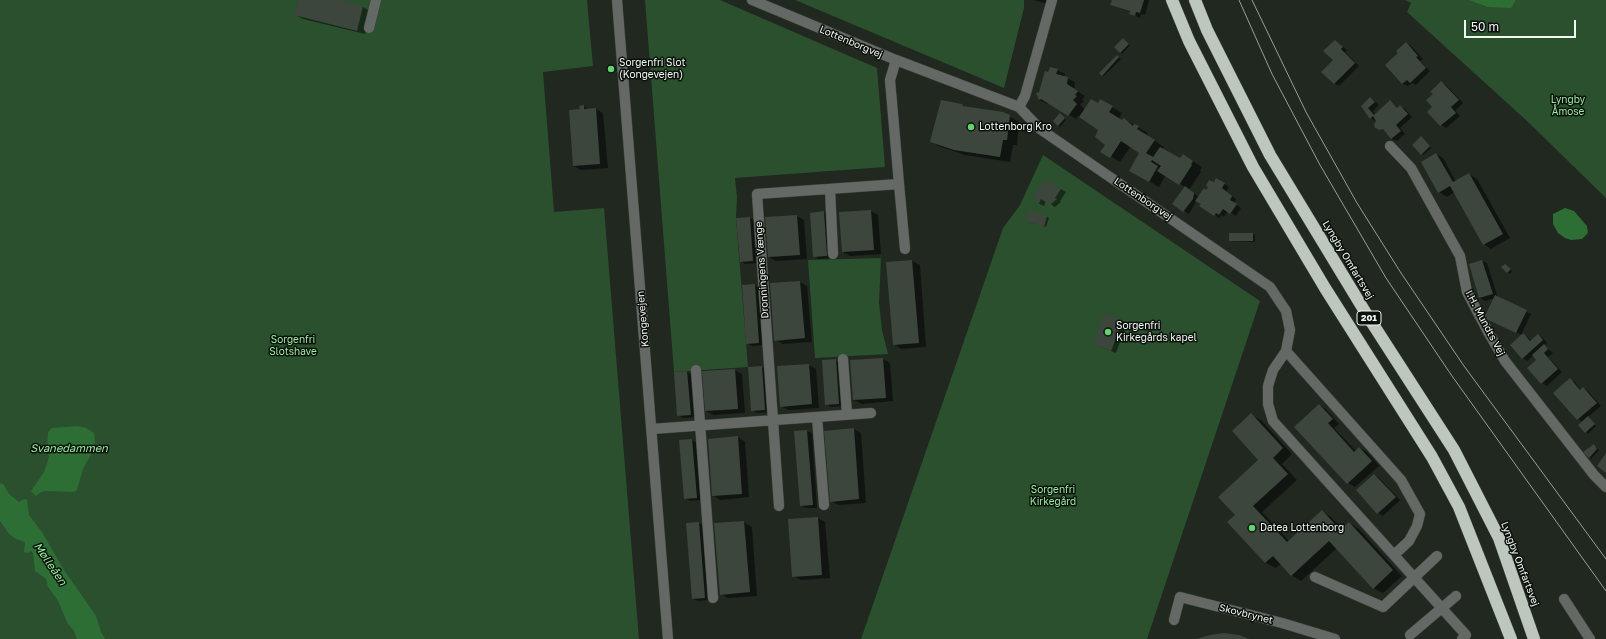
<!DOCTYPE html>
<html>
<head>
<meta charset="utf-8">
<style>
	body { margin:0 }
	#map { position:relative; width:1606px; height:639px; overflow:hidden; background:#202820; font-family:"Golos Text",sans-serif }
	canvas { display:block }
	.scale { position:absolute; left:1464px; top:20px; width:112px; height:18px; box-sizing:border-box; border:2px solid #f1f7f1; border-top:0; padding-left:5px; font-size:12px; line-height:14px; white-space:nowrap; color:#f1f7f1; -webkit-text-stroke:3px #0c100c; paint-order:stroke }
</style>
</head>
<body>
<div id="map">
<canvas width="1606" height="639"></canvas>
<div class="scale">50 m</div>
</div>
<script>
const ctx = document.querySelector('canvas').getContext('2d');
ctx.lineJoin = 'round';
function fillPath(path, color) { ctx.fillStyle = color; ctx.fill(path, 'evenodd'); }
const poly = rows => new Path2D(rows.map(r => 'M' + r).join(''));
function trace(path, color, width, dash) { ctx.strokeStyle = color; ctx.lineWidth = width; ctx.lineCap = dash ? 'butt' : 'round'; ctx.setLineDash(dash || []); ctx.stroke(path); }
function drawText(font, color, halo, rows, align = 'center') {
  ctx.font = font + ' "Golos Text",sans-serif'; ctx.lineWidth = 3; ctx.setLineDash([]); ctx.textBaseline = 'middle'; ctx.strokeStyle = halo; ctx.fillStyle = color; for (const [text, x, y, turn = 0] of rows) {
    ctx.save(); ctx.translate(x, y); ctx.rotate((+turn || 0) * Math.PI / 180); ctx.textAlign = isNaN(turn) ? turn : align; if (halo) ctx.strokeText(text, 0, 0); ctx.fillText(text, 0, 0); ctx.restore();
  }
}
fillPath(poly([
	[0,0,587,0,593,66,543,72,554,212,604,208,639,639,0,639],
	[645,0,720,0,877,68,885,167,735,178,737,197,736,218,748,367,674,372],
	[795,0,1024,0,1024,8,1004,88],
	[1405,0,1468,0,1487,7,1513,4,1516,0,1606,0,1606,198,1527,121,1407,12,1411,3],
	[1043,155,1260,301,1147,639,861,639,1003,228,1020,205],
	[881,258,879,303,882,330,888,354,815,358,808,260]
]), '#2a502d');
fillPath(poly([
	[1468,0,1516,0,1511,8,1487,7],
	[1565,208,1574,211,1587,226,1588,233,1582,239,1571,240,1565,238,1558,233,1553,224,1553,214],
	[78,426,86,428,94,433,95,442,93,451,83,469,77,490,74,492,46,491,41,492,36,496,31,491,44,472,49,457,47,449,48,432,52,428],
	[0,483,4,485,9,494,19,502,24,499,27,500,29,515,42,532,64,570,96,616,101,632,105,639,77,639,74,631,68,624,57,599,48,587,46,579,35,571,33,553,31,551,28,553,24,552,25,542,16,539,9,534,0,521]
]), '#2c6e33');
fillPath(poly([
	[299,0,336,0,363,7,370,11,365,34,303,19,296,15],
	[1033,0,1049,0,1048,4],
	[1113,0,1149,0,1145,15,1141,14,1140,18,1131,14,1131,12,1111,5],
	[1125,40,1130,45,1122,54,1120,52],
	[1335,41,1347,50,1345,52,1359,66,1339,86,1334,83],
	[1406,43,1411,46,1423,59,1420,61,1430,71,1416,85,1412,83,1408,86,1403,84,1386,65,1400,53],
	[1117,56,1121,59,1104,76,1102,75],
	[1057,70,1065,74,1064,77,1075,82,1074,89,1085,96,1082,100,1084,101,1080,105,1085,109,1098,104,1110,106,1122,113,1119,118,1123,121,1124,119,1148,133,1146,135,1164,147,1162,149,1180,159,1183,155,1202,167,1200,171,1201,172,1189,190,1199,197,1217,179,1229,187,1226,192,1236,199,1234,203,1241,208,1236,216,1228,211,1224,217,1221,215,1219,218,1197,200,1189,214,1174,204,1185,187,1166,175,1159,187,1130,170,1140,153,1131,146,1120,162,1102,151,1107,144,1099,130,1078,116,1076,119,1049,103,1047,104,1039,100,1040,93,1049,73],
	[1441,83,1446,85,1463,103,1455,111,1460,116,1446,128,1441,125,1429,112,1434,107,1434,94],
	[1371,98,1379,105,1373,111,1375,115,1390,101,1398,108,1400,106,1405,109,1412,117,1400,128,1405,134,1397,141,1392,139,1386,131,1376,127,1378,118,1375,121,1370,118,1363,106],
	[962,105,966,107,1003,113,1019,122,1017,145,1013,145,1010,162,965,155,941,147,931,142],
	[583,106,589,109,596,109,603,113,608,168,581,170,574,166,581,110],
	[1062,116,1066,120,1060,127,1058,125],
	[1423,139,1431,148,1423,155,1421,154],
	[1436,154,1443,158,1456,182,1469,174,1477,179,1510,238,1491,249,1484,244,1455,192,1447,197,1439,192],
	[1045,180,1066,192,1060,201,1061,202,1055,207,1046,201,1044,206,1035,202],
	[871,211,878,215,881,254,850,256,843,252],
	[824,212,828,215,832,258,819,259,814,256],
	[797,216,804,220,807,259,776,261,769,257],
	[1047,217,1049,218,1046,227,1029,222],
	[750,218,754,220,758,263,745,264,741,261],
	[1253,234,1255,235,1255,242,1230,241],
	[912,261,920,265,926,347,901,349,894,344,888,263],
	[1482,261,1487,263,1498,298,1531,314,1522,333,1532,341,1538,335,1543,338,1547,343,1544,346,1553,353,1548,357,1562,372,1547,386,1542,383,1537,360,1533,356,1527,361,1523,358,1522,335,1490,321,1495,298,1485,301,1480,298,1470,264],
	[1507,266,1512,271,1510,274,1507,272],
	[800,282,807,286,812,342,783,344,775,340],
	[755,285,759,288,764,345,752,346,747,343],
	[1122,320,1127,323,1116,353,1094,344],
	[883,359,890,363,893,401,862,404,854,400],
	[835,360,840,363,843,406,831,407,826,404],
	[809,365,816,369,819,408,788,410,781,406],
	[762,367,767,370,770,412,757,413,752,410],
	[734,370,742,374,745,413,714,415,706,411],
	[687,372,692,375,695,417,683,418,678,415,675,373],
	[1570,380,1575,382,1581,390,1583,388,1588,391,1601,406,1588,417,1596,426,1588,434,1580,425,1583,422,1578,419],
	[1319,405,1326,409,1339,424,1334,428,1356,451,1359,448,1367,452,1379,466,1355,487,1348,483],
	[1251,415,1261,420,1292,454,1282,464,1297,480,1262,512,1289,541,1322,511,1331,517,1342,529,1349,523,1359,529,1402,576,1383,593,1373,588,1337,548,1301,581,1291,575,1281,564,1275,568,1266,563,1229,522,1237,515,1260,460],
	[854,429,861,433,866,503,838,505,831,501],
	[807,431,812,433,817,508,806,508,801,506],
	[738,437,745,442,749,497,720,500,713,495],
	[692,440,697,443,701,500,690,501,685,498,680,441],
	[1594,445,1599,450,1591,459,1585,452],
	[1374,475,1379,478,1400,500,1383,516,1378,513],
	[818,518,825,522,830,578,801,580,793,576],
	[744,522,752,527,757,596,728,598,721,594],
	[699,523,704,526,709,600,698,601,693,599]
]), '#0007');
fillPath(poly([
	[298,0,340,0,363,6,357,31,294,15],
	[1112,0,1144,0,1140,13,1136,12,1135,16,1129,14,1130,11,1110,5],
	[1123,38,1129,44,1120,53,1114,47],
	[1335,40,1343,47,1341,49,1355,63,1334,84,1321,72,1333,60,1323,51],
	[1406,42,1418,56,1416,57,1426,68,1410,83,1407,80,1402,84,1385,65,1398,53,1396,51],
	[1117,55,1119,57,1102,76,1099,73],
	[1050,67,1058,69,1056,74,1068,77,1067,84,1078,91,1075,95,1077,96,1073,100,1077,104,1068,116,1041,99,1039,100,1036,93,1039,92,1045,71,1048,72],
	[1441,81,1459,100,1451,107,1456,113,1440,126,1427,112,1432,107,1426,100,1433,94,1430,92],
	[1370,97,1375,102,1368,108,1374,115,1390,100,1397,108,1400,105,1408,114,1396,125,1401,131,1391,139,1383,129,1380,130,1375,128,1374,124,1376,121,1373,116,1370,119,1361,106],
	[1091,99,1098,103,1100,99,1113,106,1109,112,1122,120,1124,118,1133,126,1134,124,1139,126,1137,129,1155,140,1146,153,1153,157,1160,147,1180,158,1183,154,1193,161,1191,164,1192,165,1179,185,1157,171,1161,166,1152,160,1151,162,1158,166,1149,182,1129,171,1139,153,1121,141,1110,158,1100,152,1105,145,1095,137,1098,130,1079,117],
	[941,100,962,104,963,106,1003,112,1010,115,1007,140,1003,140,1000,157,954,150,930,142],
	[584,105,584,109,596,108,600,164,573,166,569,110,580,109,579,106],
	[1060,113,1065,118,1058,126,1053,121],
	[1421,136,1430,146,1421,155,1412,145],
	[1436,153,1453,182,1469,173,1503,234,1483,245,1450,186,1438,193,1421,162],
	[1216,178,1225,183,1222,188,1232,196,1230,200,1237,204,1230,214,1223,209,1219,215,1216,213,1214,216,1199,206,1201,204,1195,201,1204,188,1206,190,1208,187,1206,186,1209,180,1214,182],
	[1045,179,1061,189,1055,198,1057,199,1050,205,1041,199,1039,204,1034,202,1036,196,1034,195],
	[1185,186,1194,193,1193,199,1183,212,1172,204],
	[871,210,874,250,842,252,839,212],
	[1029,210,1047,216,1044,227,1026,221],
	[824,211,827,256,813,257,810,213],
	[797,215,800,255,768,257,765,217],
	[750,217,753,261,740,262,736,218],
	[1229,233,1253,233,1253,241,1229,241],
	[912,260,919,343,893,345,886,262],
	[1482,260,1493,294,1479,298,1469,264],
	[1505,264,1511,269,1507,273,1501,267],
	[800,281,805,338,774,341,770,283],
	[755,284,759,343,746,344,742,285],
	[1495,295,1527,310,1516,333,1484,318],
	[1104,313,1123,320,1111,351,1093,344],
	[1523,333,1530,341,1538,334,1543,340,1522,359,1510,345],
	[1544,344,1548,349,1544,353,1558,369,1541,384,1527,368,1536,360,1532,355],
	[883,358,886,398,853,400,850,360],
	[836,359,839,404,825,405,822,360],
	[809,364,812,404,780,407,777,366],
	[762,366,765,410,751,411,748,367],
	[735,369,738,409,705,411,702,371],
	[687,371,691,415,677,416,674,372],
	[1570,378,1580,390,1583,387,1597,403,1577,420,1553,393],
	[1319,404,1333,419,1328,423,1354,452,1359,447,1372,461,1347,484,1294,427],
	[1251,413,1283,448,1273,458,1288,474,1253,506,1287,542,1322,510,1340,530,1349,522,1393,570,1373,589,1329,541,1291,576,1273,556,1265,563,1227,522,1235,515,1218,497,1258,460,1232,431],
	[1588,416,1595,424,1585,433,1578,425],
	[854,428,859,499,830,502,824,431],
	[807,430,813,505,800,506,794,431],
	[738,436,742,494,712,496,708,439],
	[692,439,697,498,684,499,679,440],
	[1594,444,1597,449,1589,458,1583,452],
	[1606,453,1606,473,1597,466],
	[1374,474,1396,497,1377,514,1356,490],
	[818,517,822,575,792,577,788,519],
	[744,521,750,592,720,595,714,523],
	[699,522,705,598,692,599,686,523],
	[1224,633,1239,635,1249,639,1196,639,1210,635]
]), '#3d463d');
const minor = poly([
	[617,0,668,639],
	[752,0,896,60,1019,107,1040,129,1270,287,1286,311,1290,330,1286,351,1401,480,1420,514,1417,526,1409,541,1394,555],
	[369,28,376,0],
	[1019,107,1025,96,1052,0],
	[1390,146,1411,168,1460,256,1467,292,1487,330,1505,361,1594,475,1606,487],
	[899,184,905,249],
	[830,189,833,254],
	[1286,351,1273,370,1268,386,1268,404,1273,421,1466,635,1462,639],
	[843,359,847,414],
	[696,370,713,598],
	[817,417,824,505],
	[652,429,871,413],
	[779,506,757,194,899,184,890,80,896,60],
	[1315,577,1383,607,1437,556],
	[1564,599,1590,639],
	[1174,620,1180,597,1282,623,1335,639],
	[1410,635,1456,596]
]);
const highway = poly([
	[1172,0,1189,41,1253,167,1325,288,1432,457,1459,507,1511,639],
	[1195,0,1207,30,1270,155,1367,315,1454,450,1499,538,1534,639]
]);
trace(minor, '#3d453d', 11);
trace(highway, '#3d453d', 13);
trace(minor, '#656965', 10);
trace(highway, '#bdc7bd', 12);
trace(poly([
	[1239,0,1272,74,1320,165,1386,278,1452,376,1606,591],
	[1252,0,1306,112,1357,203,1401,273,1464,366,1606,559]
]), '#989f98', 1);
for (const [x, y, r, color] of [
	[611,69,4,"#5fd56b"],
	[971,127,4,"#5fd56b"],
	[1108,332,4,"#5fd56b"],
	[1252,528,4,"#5fd56b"]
]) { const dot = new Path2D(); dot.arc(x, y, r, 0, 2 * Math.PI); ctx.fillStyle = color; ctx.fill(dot); trace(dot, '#0c100c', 1.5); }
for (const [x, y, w] of [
	[1369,318,24]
]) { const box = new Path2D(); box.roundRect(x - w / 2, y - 7, w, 14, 3); ctx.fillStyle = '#0c100c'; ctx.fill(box); trace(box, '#f1f7f1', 1); }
drawText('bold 9px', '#f1f7f1', null, [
	["201",1369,318]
]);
drawText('10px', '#f1f7f1', '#0c100c', [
	["Lottenborgvej",851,42,23],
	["Lottenborgvej",1143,199,34],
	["Lyngby Omfartsvej",1348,260,59],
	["Dronningens Vænge",762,270,-94],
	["Kongevejen",643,319,-95],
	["I.H. Mundts Vej",1485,323,62],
	["Lyngby Omfartsvej",1520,564,69],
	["Skovbrynet",1246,614,14]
]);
drawText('10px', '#f1f7f1', '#0c100c', [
	["Sorgenfri Slot",619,63],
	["(Kongevejen)",619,75],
	["Lottenborg Kro",979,127],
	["Sorgenfri",1116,326],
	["Kirkegårds kapel",1116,338],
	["Datea Lottenborg",1260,528]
], 'left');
drawText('10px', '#96ef9c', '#0c100c', [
	["Lyngby",1568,100],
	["Åmose",1568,112],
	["Sorgenfri",293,340],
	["Slotshave",293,352],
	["Sorgenfri",1053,490],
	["Kirkegård",1053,502]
]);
drawText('italic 11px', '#98f29e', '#0c100c', [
	["Svanedammen",69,449],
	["Mølleåen",50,564,56]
]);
</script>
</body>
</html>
